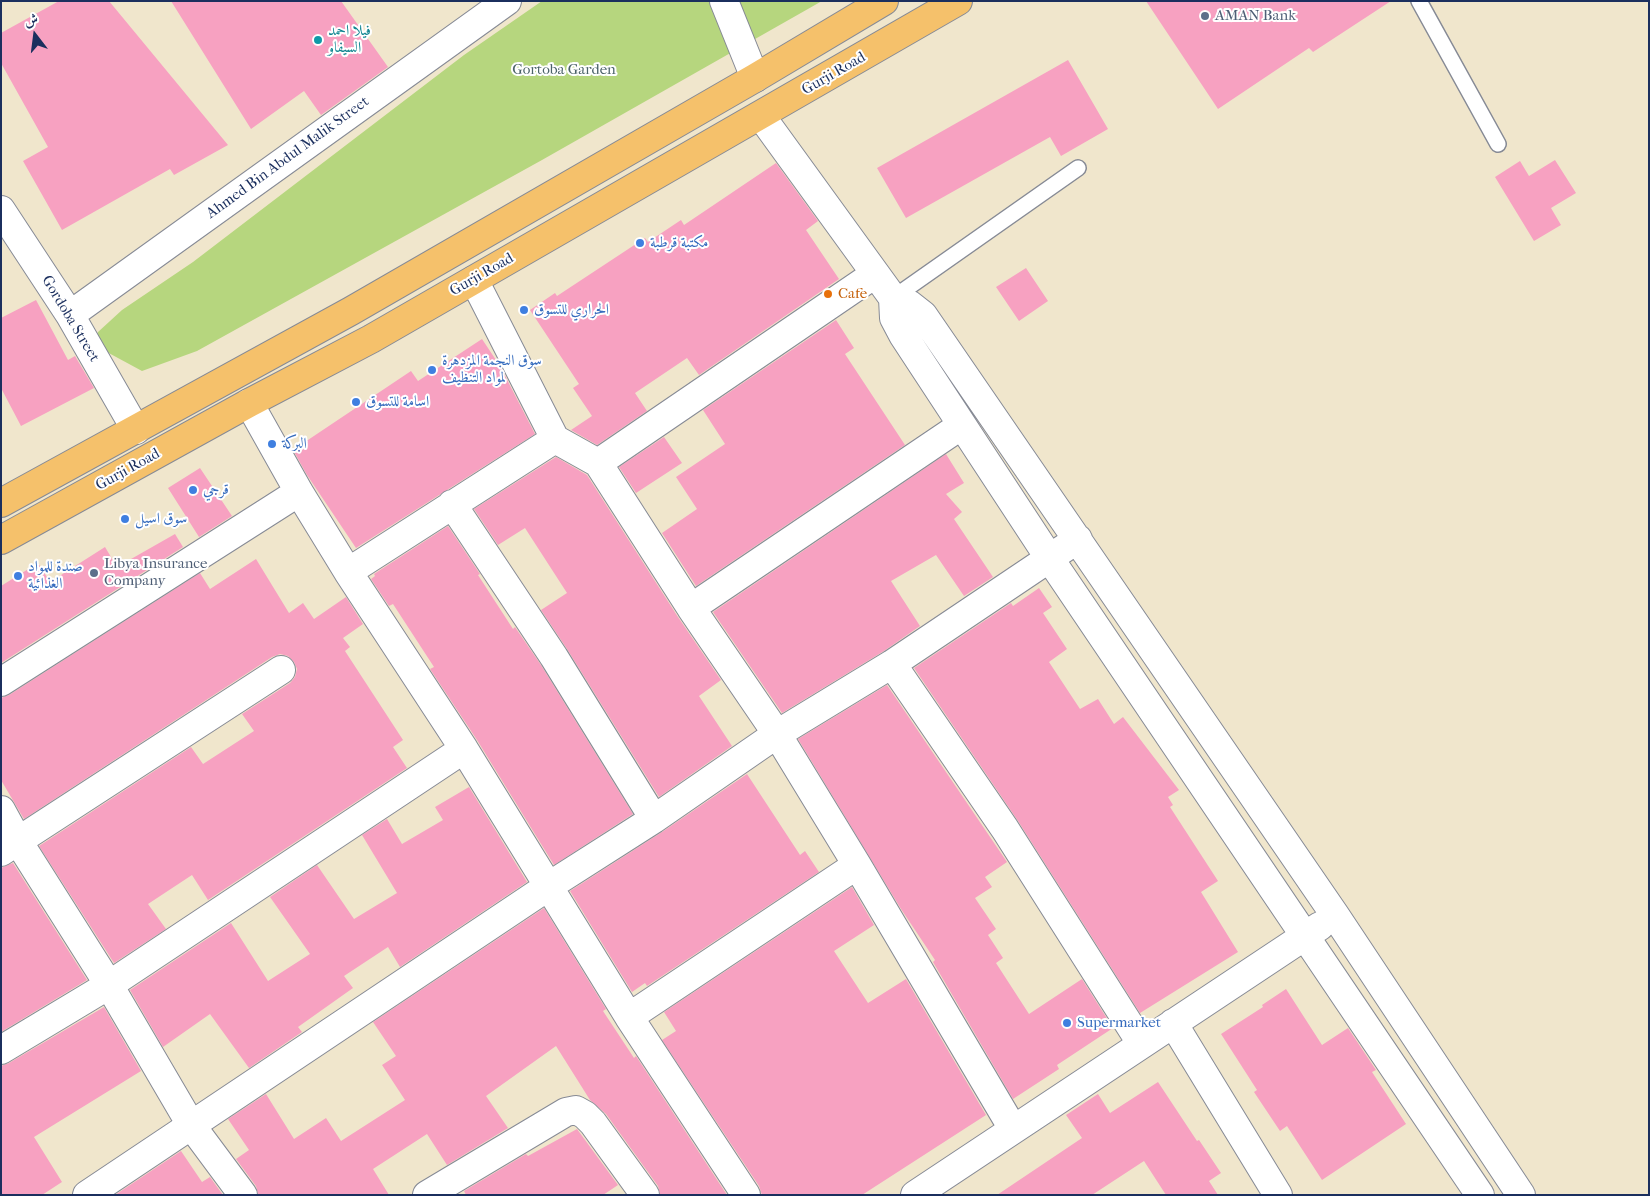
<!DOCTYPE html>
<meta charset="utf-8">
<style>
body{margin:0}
#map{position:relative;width:1650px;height:1196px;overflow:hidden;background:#f0e6cc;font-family:"IM FELL French Canon",Amiri,serif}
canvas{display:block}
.frame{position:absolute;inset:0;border:2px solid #1b2f5e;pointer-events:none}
.north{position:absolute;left:10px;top:10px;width:50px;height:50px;-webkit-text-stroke:4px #fff;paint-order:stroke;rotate:345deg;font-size:14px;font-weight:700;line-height:20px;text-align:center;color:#1b2f5e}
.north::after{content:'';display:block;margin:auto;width:18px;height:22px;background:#1b2f5e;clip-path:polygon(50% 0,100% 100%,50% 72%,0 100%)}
</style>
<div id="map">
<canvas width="1650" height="1196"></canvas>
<div class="frame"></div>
<div class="north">ش</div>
</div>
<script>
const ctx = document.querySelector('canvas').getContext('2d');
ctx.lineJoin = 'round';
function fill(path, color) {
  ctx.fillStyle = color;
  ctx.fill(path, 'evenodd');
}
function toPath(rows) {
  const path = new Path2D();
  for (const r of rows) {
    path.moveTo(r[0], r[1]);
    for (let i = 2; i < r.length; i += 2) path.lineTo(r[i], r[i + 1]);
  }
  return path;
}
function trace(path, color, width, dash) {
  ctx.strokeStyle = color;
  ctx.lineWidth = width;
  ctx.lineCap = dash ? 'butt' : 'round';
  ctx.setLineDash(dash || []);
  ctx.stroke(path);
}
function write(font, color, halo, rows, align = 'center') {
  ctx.font = font + ' "IM FELL French Canon",Amiri,serif';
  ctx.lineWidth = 4;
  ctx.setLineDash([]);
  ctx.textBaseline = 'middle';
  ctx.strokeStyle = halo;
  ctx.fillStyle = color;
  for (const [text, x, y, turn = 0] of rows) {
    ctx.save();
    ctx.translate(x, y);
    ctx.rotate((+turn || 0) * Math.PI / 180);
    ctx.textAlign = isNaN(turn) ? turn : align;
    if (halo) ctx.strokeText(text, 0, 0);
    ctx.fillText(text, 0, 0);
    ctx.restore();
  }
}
fill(toPath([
 [542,1,822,1,542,160,197,351,142,371,105,351,95,341,98,332,122,310,193,262,464,55]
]), '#b6d67e');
fill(toPath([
 [59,1,109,1,228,145,174,175,170,169,62,230,23,161,48,147,1,63,1,33],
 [171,1,341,1,388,67,321,115,304,91,251,129],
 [1146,1,1391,1,1313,52,1309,48,1218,109],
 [1068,60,1108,129,1061,156,1050,137,906,218,877,168],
 [1555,160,1576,193,1551,208,1561,225,1534,241,1495,177,1520,161,1529,176],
 [776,163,818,221,806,230,839,279,699,375,687,358,635,393,647,411,597,445,571,430,592,416,573,388,579,384,530,310,555,293,557,296,645,238,648,242,681,220,684,225],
 [1026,268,1048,301,1019,321,996,287],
 [36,300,68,360,75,356,94,388,21,426,1,388,1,318],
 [836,320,854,348,845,354,905,445,696,586,662,533,697,509,676,477,725,444,703,410],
 [482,339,500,366,535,434,356,548,307,475,293,450,411,371,418,381],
 [664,437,682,463,636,493,619,467],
 [946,454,964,483,946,494,962,512,954,519,993,577,964,596,936,555,891,581,920,626,884,651,782,713,713,612],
 [556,457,587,475,678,617,721,680,699,696,732,746,659,797,567,649,541,610,567,593,525,528,498,545,474,509],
 [200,468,232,516,199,537,168,488],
 [448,526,480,574,478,575,513,629,515,627,541,665,633,814,554,865,477,740,430,669,434,667,393,604,389,606,371,579,375,576,374,574],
 [175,534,183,547,1,663,1,586,38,563,50,582,105,547,117,567],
 [256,559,289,613,303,603,314,619,346,597,363,624,343,638,350,647,345,651,403,740,393,747,407,768,208,900,192,875,148,904,166,929,114,963,39,846,191,747,203,764,254,731,242,714,290,683,295,677,297,669,294,662,288,656,280,654,272,657,24,819,1,780,1,698,9,695,200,573,210,589],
 [1039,588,1052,607,1043,613,1067,649,1049,662,1080,709,1098,699,1114,724,1123,717,1179,790,1168,797,1173,805,1170,807,1218,881,1201,892,1238,952,1140,1013,1018,821,914,668,1011,603,1013,606],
 [887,685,1007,862,985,877,992,887,975,898,996,929,988,935,1003,958,996,963,1029,1014,1082,979,1113,1028,1057,1065,1059,1069,1013,1099,933,962,935,960,901,909,798,739],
 [747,774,800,855,805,851,819,872,647,986,645,983,632,992,570,891,662,832],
 [469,787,527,882,400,967,388,947,344,976,353,988,298,1027,302,1032,249,1068,210,1014,163,1047,130,990,231,923,268,981,310,954,270,897,317,865,354,919,397,893,362,835,387,819,402,844,443,820,435,807],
 [13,863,87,980,1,1032,1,868],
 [852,887,874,925,834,951,868,1003,906,979,986,1115,862,1195,762,1195,759,1186,662,1040,676,1031,664,1012],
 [544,908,606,1009,603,1011,634,1058,636,1056,727,1195,660,1195,658,1186,606,1114,590,1100,556,1046,486,1096,508,1128,447,1165,427,1134,373,1169,389,1195,258,1195,256,1186,236,1159,249,1150,228,1119,266,1094,294,1139,326,1118,341,1141,405,1100,382,1065,396,1056,373,1022],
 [1286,989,1322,1045,1348,1028,1376,1070,1372,1072,1406,1124,1322,1180,1287,1126,1280,1131,1254,1092,1257,1090,1221,1034,1263,1007,1262,1005],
 [104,1007,141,1071,34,1137,62,1182,42,1195,1,1195,1,1066,9,1063],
 [1158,1082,1197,1141,1199,1140,1221,1173,1209,1181,1218,1195,1166,1195,1144,1161,1092,1195,997,1195,1082,1138,1066,1115,1098,1094,1110,1113],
 [577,1129,618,1185,603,1195,466,1195,464,1191,526,1154,528,1156],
 [181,1151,202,1182,210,1177,223,1195,115,1195]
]), '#f7a1c1');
const service = toPath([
 [1419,1,1498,144],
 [893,298,1078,168]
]);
const minor = toPath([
 [724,1,755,78],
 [761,116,893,298,909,304,923,315,1335,915,1521,1195],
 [1,210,70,315,136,430],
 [474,280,555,439,598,463,691,608,777,734,857,865,1013,1129],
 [893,298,894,318,903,335,1050,559,1480,1195],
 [70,315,507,1],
 [249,403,299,492,348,572,464,749,629,1017,746,1195],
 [598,463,875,274],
 [452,504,554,657,654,819],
 [348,572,555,439],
 [691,608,962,425],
 [892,664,1005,829,1141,1043],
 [1,682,299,492],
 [1,810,18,841,109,985,191,1125,243,1195],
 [1,852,281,670],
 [629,1017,857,865],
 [1173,1023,1278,1195],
 [1,1050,109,985,464,749],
 [87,1195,549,886,654,819,777,734,892,664,1078,539],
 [427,1195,566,1112,576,1110,585,1115,593,1123,645,1195],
 [915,1195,1320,926]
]);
const trunk = toPath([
 [1,503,351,311,755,78,884,1],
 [1,540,249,403,371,339,958,1]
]);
trace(service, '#868a95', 18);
trace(minor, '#868a95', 30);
trace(trunk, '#868a95', 30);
trace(service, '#fff', 15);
trace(minor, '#fff', 28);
trace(trunk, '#f5c16b', 28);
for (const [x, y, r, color] of [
 [1205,16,5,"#5c6f8a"],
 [318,40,5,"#0f9aa8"],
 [640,243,5,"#3f7fe0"],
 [828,294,5,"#e8710a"],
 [524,310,5,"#3f7fe0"],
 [432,370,5,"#3f7fe0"],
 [356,402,5,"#3f7fe0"],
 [272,444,5,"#3f7fe0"],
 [193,490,5,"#3f7fe0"],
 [125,519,5,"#3f7fe0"],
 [94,573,5,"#5c6f8a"],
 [18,576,5,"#3f7fe0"],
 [1067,1023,5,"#3f7fe0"]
]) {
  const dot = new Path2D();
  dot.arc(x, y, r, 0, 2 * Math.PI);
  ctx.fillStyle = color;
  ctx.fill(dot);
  trace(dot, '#fff', 2);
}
write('15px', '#4e5e75', '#fff', [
 ["AMAN Bank",1215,16],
 ["Libya Insurance",104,564],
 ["Company",104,581]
], 'left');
write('15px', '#0d838f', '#fff', [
 ["فيلا احمد",328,31],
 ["السيفاو",328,48]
], 'left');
write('15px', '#4a6168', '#fff', [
 ["Gortoba Garden",564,70]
]);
write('15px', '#1b2f5e', '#fff', [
 ["Gurji Road",834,74,-30],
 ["Ahmed Bin Abdul Malik Street",288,158,-36],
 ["Gurji Road",482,275,-30],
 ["Gordoba Street",70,319,59],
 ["Gurji Road",128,470,-29]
]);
write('15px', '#366cbe', '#fff', [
 ["مكتبة قرطبة",650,243],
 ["الحراري للتسوق",534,310],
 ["سوق النجمة المزدهرة",442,361],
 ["لمواد التنظيف",442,378],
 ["اسامة للتسوق",366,402],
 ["البركة",282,444],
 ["قرجي",203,490],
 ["سوق اسيل",135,519],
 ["صندة للمواد",28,567],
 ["الغذائية",28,584],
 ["Supermarket",1077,1023]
], 'left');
write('15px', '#c56008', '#fff', [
 ["Cafe",838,294]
], 'left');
</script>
